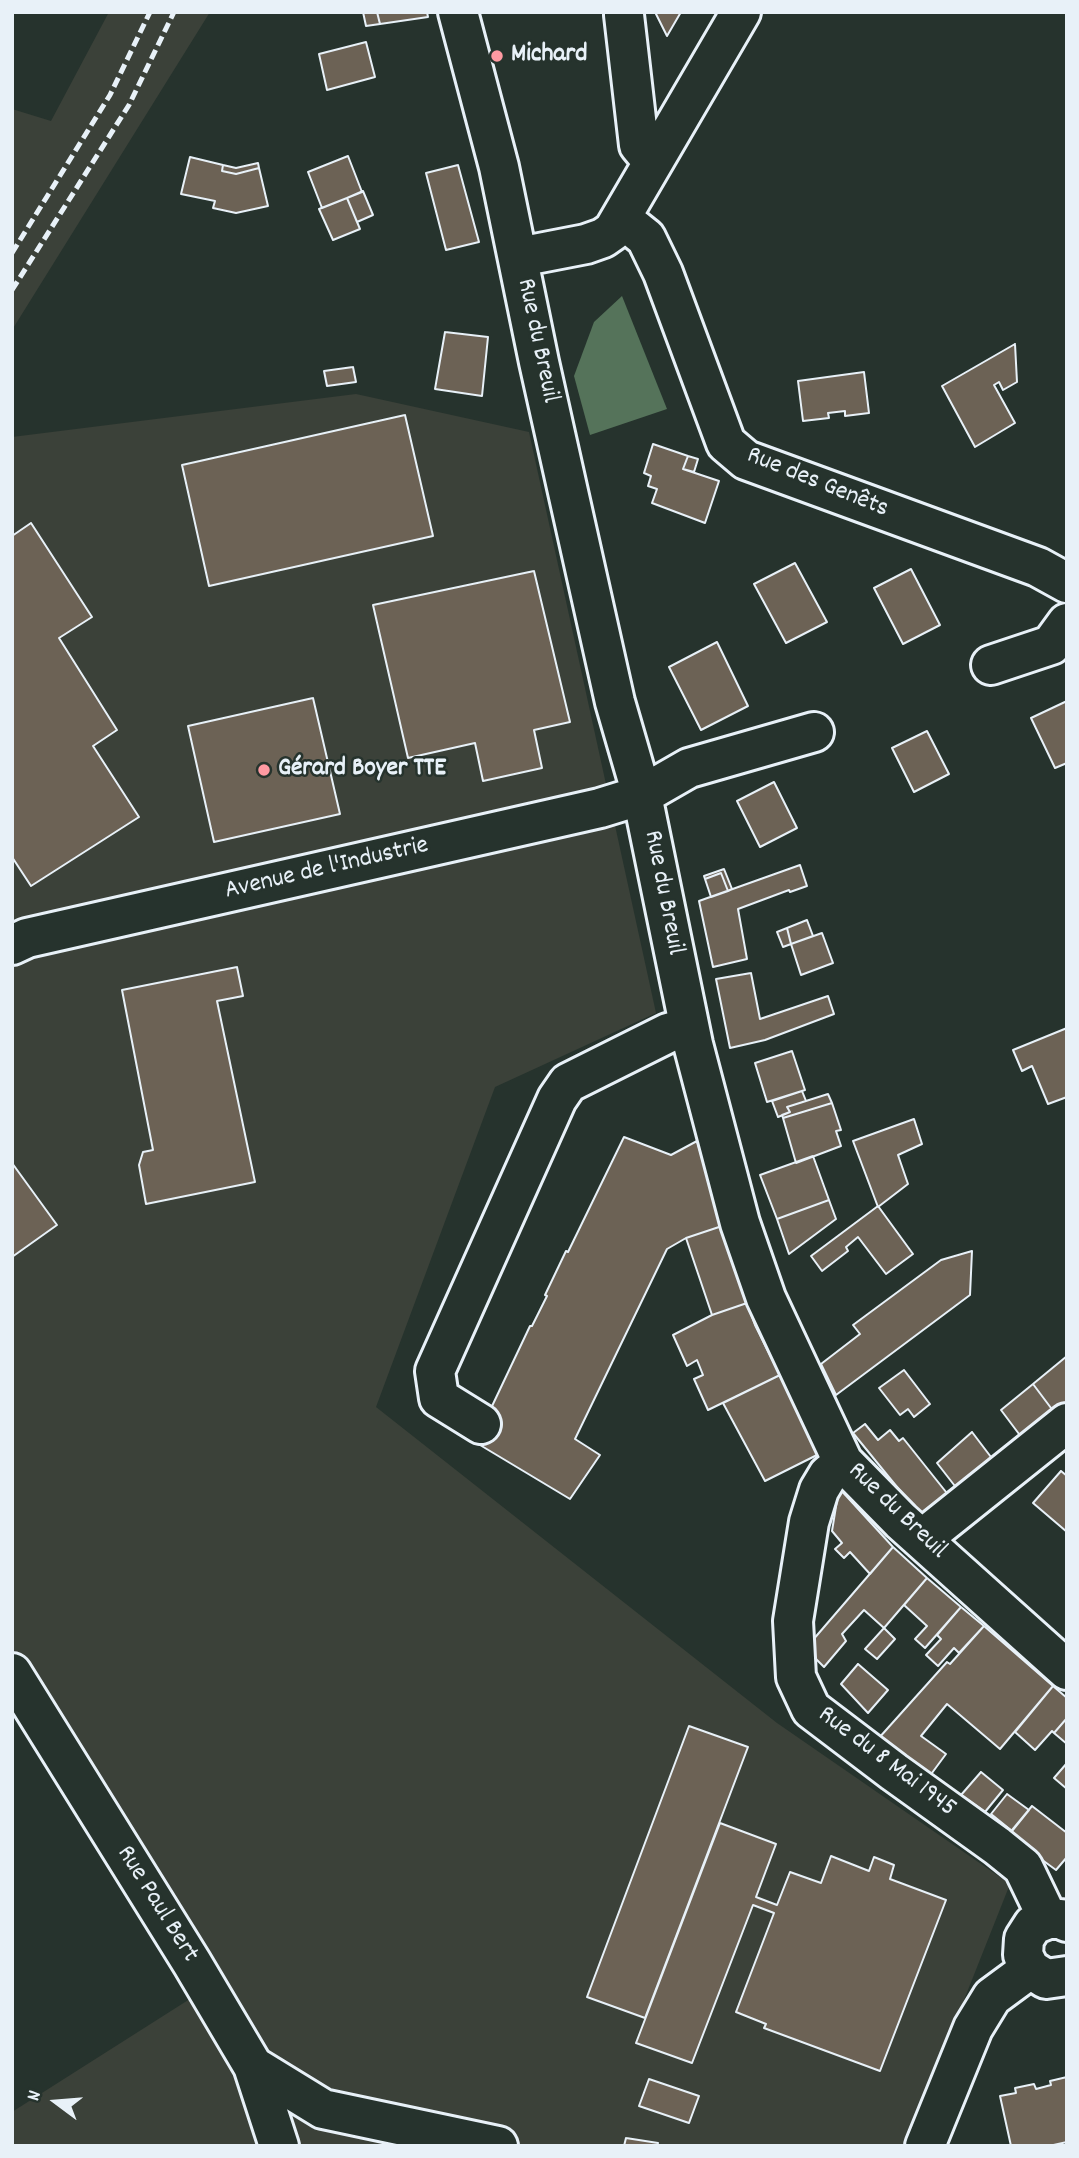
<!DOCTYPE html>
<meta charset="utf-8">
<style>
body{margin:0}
#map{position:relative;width:1079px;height:2158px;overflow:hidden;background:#26332d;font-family:Dekko,sans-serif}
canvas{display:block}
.frame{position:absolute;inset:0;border:14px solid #e8f1f8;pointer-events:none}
.north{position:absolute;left:21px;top:2067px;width:70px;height:70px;-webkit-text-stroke:5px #26332d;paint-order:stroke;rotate:286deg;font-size:19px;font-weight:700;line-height:28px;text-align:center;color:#e8f1f8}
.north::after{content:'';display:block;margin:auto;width:24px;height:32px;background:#e8f1f8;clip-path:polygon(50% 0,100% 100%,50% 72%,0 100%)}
</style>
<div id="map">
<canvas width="1079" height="2158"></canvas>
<div class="frame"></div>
<div class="north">N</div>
</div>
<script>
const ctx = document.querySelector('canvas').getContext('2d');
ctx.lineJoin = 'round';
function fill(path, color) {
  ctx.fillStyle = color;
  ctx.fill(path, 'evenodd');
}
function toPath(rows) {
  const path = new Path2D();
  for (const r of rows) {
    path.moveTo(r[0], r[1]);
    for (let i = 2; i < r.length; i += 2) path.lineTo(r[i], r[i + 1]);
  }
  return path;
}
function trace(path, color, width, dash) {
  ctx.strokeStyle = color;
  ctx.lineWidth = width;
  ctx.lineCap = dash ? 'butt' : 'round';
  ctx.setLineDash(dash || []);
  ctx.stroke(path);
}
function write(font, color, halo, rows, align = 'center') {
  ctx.font = font + ' Dekko,sans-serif';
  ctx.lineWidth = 5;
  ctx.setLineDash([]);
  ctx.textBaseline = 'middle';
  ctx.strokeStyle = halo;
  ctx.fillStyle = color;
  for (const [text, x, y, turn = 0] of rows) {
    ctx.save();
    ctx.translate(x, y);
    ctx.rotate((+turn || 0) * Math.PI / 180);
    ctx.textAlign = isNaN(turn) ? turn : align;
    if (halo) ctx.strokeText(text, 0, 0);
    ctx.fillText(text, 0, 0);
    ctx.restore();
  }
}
fill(toPath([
 [109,12,210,12,12,330,12,109,51,121],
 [356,394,529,432,656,1013,495,1087,376,1407,777,1723,1010,1884,906,2146,12,2146,12,2112,193,1997,12,1702,12,437]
]), '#3b4139');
fill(toPath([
 [622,296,667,409,590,435,574,376,594,322]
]), '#55735a');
const building = toPath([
 [363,12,377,12,380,24,366,26,363,12],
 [377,12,427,12,428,17,380,24,377,12],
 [655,12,681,12,667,36,655,12],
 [366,42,375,77,327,90,319,54,366,42],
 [348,156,362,192,322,208,308,172,348,156],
 [190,157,223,165,222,171,236,174,259,168,268,206,236,213,213,208,215,201,181,194,190,157],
 [258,163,259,168,236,174,222,171,223,165,236,168,258,163],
 [458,165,479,242,446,250,426,173,458,165],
 [363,191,373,215,357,222,347,198,363,191],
 [347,198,360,229,333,240,319,209,347,198],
 [445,332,488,337,482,396,435,389,445,332],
 [1015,344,1017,382,1003,390,999,382,994,385,1015,423,975,447,942,386,1015,344],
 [353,367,356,382,327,386,324,371,353,367],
 [864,372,869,413,845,416,845,411,828,413,829,418,803,421,798,381,864,372],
 [405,415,433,536,209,586,182,465,405,415],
 [653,444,688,456,683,469,719,481,705,523,652,503,657,489,648,486,651,476,644,473,653,444],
 [688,456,698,459,694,472,683,469,688,456],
 [31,523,92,617,59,638,117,730,93,746,139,817,31,886,12,857,12,536,31,523],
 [795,563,827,622,786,643,754,584,795,563],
 [911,569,940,625,903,644,874,588,911,569],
 [534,571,570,722,534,730,542,768,483,781,475,743,408,758,373,605,534,571],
 [717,642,748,706,701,730,669,667,717,642],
 [313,698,340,814,214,842,188,726,313,698],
 [1067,701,1067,763,1055,768,1031,718,1067,701],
 [927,731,949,774,914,792,892,748,927,731],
 [774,782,797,828,760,847,737,801,774,782],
 [800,865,807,886,790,892,789,890,738,909,747,959,713,967,699,901,800,865],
 [724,869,732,889,728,891,721,873,705,879,704,876,724,869],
 [721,873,728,891,711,897,705,879,721,873],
 [807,920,813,936,791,944,787,928,807,920],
 [787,928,791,944,783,947,777,932,787,928],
 [822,933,833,963,801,975,791,944,822,933],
 [237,967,243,996,217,1001,255,1182,146,1204,139,1165,143,1152,153,1150,122,990,237,967],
 [751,973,760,1019,828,996,834,1014,765,1040,730,1048,716,979,751,973],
 [1067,1028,1067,1097,1048,1104,1032,1066,1022,1071,1013,1050,1067,1028],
 [792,1051,805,1090,767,1102,755,1063,792,1051],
 [802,1091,806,1101,787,1107,790,1112,778,1117,772,1101,802,1091],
 [828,1094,832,1103,783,1118,782,1115,790,1112,787,1107,828,1094],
 [832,1103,841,1130,836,1131,841,1146,796,1163,783,1118,832,1103],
 [914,1119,922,1144,898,1155,908,1184,878,1207,853,1141,914,1119],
 [624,1137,671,1155,697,1141,722,1226,686,1238,667,1249,575,1439,600,1455,570,1499,475,1442,530,1326,532,1326,547,1296,545,1295,566,1251,568,1252,624,1137],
 [813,1156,829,1200,777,1219,760,1175,813,1156],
 [12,1163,57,1225,12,1257,12,1163],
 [829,1200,836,1219,789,1254,777,1219,829,1200],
 [878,1206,913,1254,886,1274,858,1237,846,1247,848,1251,822,1271,811,1256,878,1206],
 [722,1226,747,1303,712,1315,686,1238,722,1226],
 [972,1251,970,1295,836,1395,821,1364,860,1334,853,1325,941,1260,972,1251],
 [747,1303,755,1325,780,1375,708,1410,694,1379,703,1375,697,1360,687,1366,673,1335,712,1315,747,1303],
 [1067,1356,1067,1402,1054,1412,1033,1384,1067,1356],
 [904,1370,930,1404,914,1417,908,1409,900,1415,879,1388,904,1370],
 [780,1375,821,1453,765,1481,723,1403,780,1375],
 [1033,1384,1054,1412,1022,1438,1001,1410,1033,1384],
 [865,1424,878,1440,890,1430,899,1441,903,1438,950,1497,923,1519,853,1433,865,1424],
 [972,1432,994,1461,958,1490,937,1463,972,1432],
 [1061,1471,1067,1476,1067,1532,1033,1503,1061,1471],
 [839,1488,893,1547,870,1574,850,1552,844,1558,835,1549,842,1543,832,1531,839,1488],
 [893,1547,927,1578,884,1628,864,1610,842,1634,846,1641,824,1667,810,1653,812,1641,893,1547],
 [927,1578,961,1607,925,1648,915,1639,927,1626,904,1605,927,1578],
 [961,1607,984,1626,959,1653,954,1648,938,1666,926,1655,941,1639,937,1635,961,1607],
 [984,1626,1053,1686,1000,1749,947,1704,921,1736,946,1754,929,1777,878,1739,947,1662,950,1664,984,1626],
 [884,1628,895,1639,877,1659,865,1649,884,1628],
 [858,1664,888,1690,868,1713,841,1684,858,1664],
 [1053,1686,1067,1698,1067,1718,1054,1733,1052,1731,1035,1750,1015,1732,1053,1686],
 [1067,1718,1067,1744,1054,1733,1067,1718],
 [689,1726,748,1747,645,2018,587,1997,689,1726],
 [1067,1763,1067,1789,1054,1778,1067,1763],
 [981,1772,1003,1790,985,1812,961,1795,981,1772],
 [1007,1794,1029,1810,1012,1831,991,1814,1007,1794],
 [1032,1806,1067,1833,1067,1857,1056,1870,1008,1835,1032,1806],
 [720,1823,776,1844,756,1897,777,1905,790,1872,821,1883,831,1856,869,1871,874,1857,894,1865,890,1879,946,1900,880,2071,764,2028,766,2024,736,2012,774,1913,753,1905,692,2063,636,2043,720,1823],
 [1067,2077,1067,2142,1049,2146,1011,2146,1000,2096,1016,2093,1015,2088,1034,2084,1036,2089,1051,2085,1050,2081,1067,2077],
 [649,2079,699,2096,689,2123,639,2106,649,2079],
 [626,2138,658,2143,657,2146,624,2146,626,2138]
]);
fill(building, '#6c6255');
trace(building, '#e8f1f8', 2);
const minor = toPath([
 [458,12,499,167,539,362,615,702,642,795,693,1044,740,1223,766,1298,843,1462,901,1521,1067,1670],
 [624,15,639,145,653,162],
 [621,218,646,238,663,273,726,443,746,460,1038,567,1067,583],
 [519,257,586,244,603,238,613,231,741,12],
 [991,665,1051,645,1067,623],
 [12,945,27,938,600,808,642,795,689,768,814,732],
 [481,1424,439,1398,435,1371,557,1099,568,1083,668,1033,689,1027],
 [843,1462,828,1475,819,1490,809,1522,793,1621,796,1677,811,1709,894,1772,997,1846,1023,1867,1048,1919],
 [922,1539,1067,1423],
 [12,1673,192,1963,253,2066,279,2146],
 [1067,1922,1061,1919,1048,1919,1033,1925,1024,1939,1023,1955,1030,1969,1046,1979,1067,1976],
 [253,2066,323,2109,498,2146],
 [925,2146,973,2028,992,1997,1030,1969]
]);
trace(minor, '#e8f1f8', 44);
trace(minor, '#26332d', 38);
trace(toPath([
 [12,253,110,95,150,12],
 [12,290,129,105,174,12]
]), '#e8f1f8', 5, [10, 5]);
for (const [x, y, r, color] of [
 [497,56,7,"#ff9aa2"],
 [264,770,7,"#ff9aa2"]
]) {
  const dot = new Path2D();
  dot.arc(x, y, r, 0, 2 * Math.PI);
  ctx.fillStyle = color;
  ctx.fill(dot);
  trace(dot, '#26332d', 2.5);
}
write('bold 26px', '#e8f1f8', '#26332d', [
 ["Michard",511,56],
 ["Gérard Boyer TTE",278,770]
], 'left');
write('26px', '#e8f1f8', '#26332d', [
 ["Rue du Breuil",536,341,78],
 ["Rue des Genêts",817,484,22],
 ["Avenue de l'Industrie",327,870,-13],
 ["Rue du Breuil",662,893,79],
 ["Rue du Breuil",896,1512,44],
 ["Rue du 8 Mai 1945",886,1763,37],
 ["Rue Paul Bert",156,1905,58]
]);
</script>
